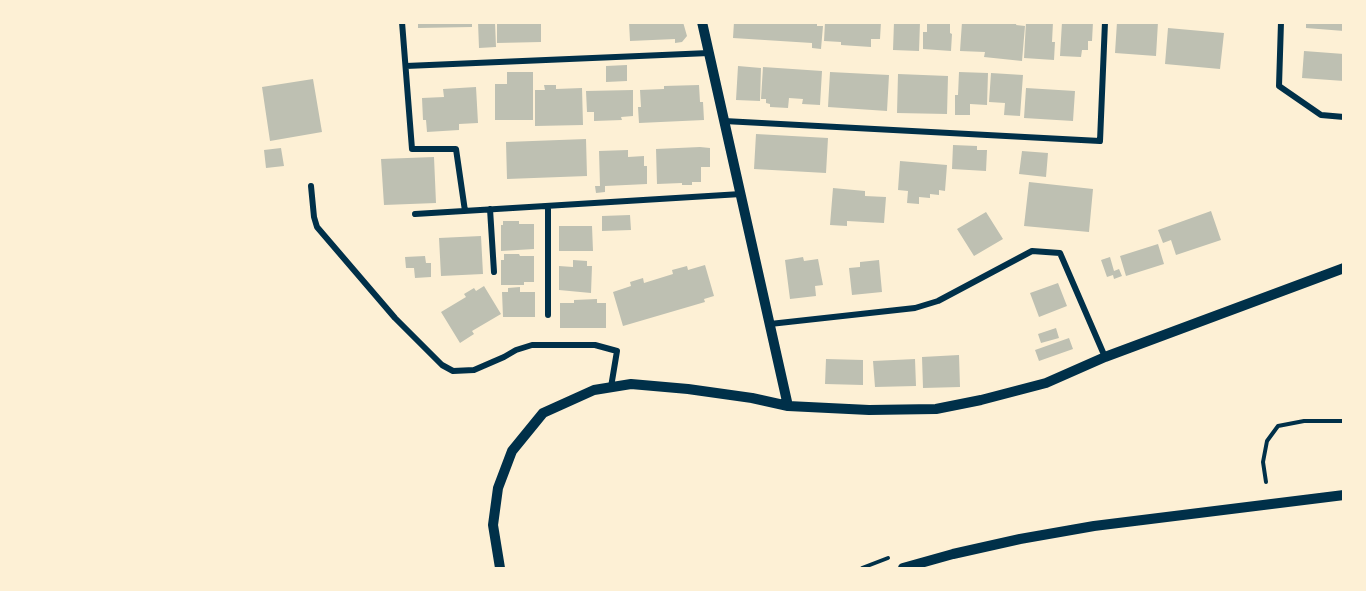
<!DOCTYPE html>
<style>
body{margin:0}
#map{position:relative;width:1366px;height:591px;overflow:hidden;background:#fdf0d5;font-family:Manrope,sans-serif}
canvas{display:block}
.frame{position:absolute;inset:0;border:24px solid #fdf0d5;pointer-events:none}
</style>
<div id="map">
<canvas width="1366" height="591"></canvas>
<div class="frame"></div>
</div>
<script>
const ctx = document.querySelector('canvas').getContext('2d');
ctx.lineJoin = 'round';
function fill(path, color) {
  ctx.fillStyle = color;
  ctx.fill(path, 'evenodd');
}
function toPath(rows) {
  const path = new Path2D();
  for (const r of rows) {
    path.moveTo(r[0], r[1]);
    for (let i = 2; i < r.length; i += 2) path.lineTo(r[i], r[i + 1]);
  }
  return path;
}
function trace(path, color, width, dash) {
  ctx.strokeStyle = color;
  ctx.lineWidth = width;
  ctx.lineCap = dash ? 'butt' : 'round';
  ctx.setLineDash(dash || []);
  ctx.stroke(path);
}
fill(toPath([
 [418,22,472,22,472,27,418,28],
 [478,22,495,22,496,47,479,48],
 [497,22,541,22,541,42,497,43],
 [629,22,683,22,687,36,682,42,675,43,675,39,630,41],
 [734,22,817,22,817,26,823,26,821,49,812,48,812,43,733,38],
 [825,22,881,22,880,39,871,39,871,47,841,45,841,42,824,41],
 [894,22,920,22,919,51,893,50],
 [927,22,950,22,950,33,952,34,951,51,923,49,923,32,927,32],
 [962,22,1017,22,1016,25,1025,26,1022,61,984,57,985,52,960,51],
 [1026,22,1053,22,1052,42,1055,42,1054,60,1024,58],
 [1062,22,1093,22,1092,41,1088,41,1088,50,1082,50,1081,57,1060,56],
 [1117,22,1158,22,1156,56,1115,53],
 [1306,22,1344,22,1344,31,1306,28],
 [1168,28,1224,33,1220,69,1165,64],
 [1304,51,1344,54,1344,81,1302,78],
 [627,65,627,81,606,82,606,66],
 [738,66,761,68,760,101,736,100],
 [763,67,822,71,820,105,802,104,803,99,789,98,788,108,770,107,770,104,766,103,766,99,761,99],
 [507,72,533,72,533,120,495,120,495,84,507,84],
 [830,72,889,75,887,111,828,107],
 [959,72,988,73,987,105,970,104,970,115,955,115,955,95,958,95],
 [991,73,1023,75,1020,116,1004,115,1005,103,989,102],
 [898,74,948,76,947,114,897,113],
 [313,79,322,132,270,141,262,87],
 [544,85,556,85,556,89,582,88,583,125,535,126,535,90,545,90],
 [699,85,700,102,703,102,704,120,639,123,638,107,641,107,640,90,664,89,664,86],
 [476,87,478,123,459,124,459,130,427,132,426,120,423,120,422,98,444,97,443,89],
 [1026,88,1075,91,1073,121,1024,118],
 [633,90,633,116,621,117,622,120,594,121,594,112,587,112,586,91],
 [756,134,828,138,826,173,754,169],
 [586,139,587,176,507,179,506,142],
 [953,145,977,146,977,150,987,150,986,171,952,169],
 [700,147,710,148,710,167,701,167,701,182,692,182,692,185,682,185,682,183,657,184,656,149],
 [281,148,284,166,266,168,264,150],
 [628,150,628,157,644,156,644,166,647,166,647,184,605,186,605,192,596,193,595,186,600,186,599,151],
 [1022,151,1048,153,1046,177,1019,174],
 [434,157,436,203,384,205,381,159],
 [900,161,947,165,945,191,939,190,939,195,930,194,930,198,919,197,919,204,907,203,908,191,898,190],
 [1029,182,1093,189,1089,232,1024,226],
 [833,188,865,191,865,196,886,197,884,223,847,221,847,226,830,225],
 [1211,211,1221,240,1176,255,1171,240,1163,243,1158,230],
 [986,212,1003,239,974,256,957,229],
 [630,215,631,230,602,231,602,216],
 [503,221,519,221,519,224,534,224,534,249,501,251,501,225,503,225],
 [559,226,592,226,593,251,559,251],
 [481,236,483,274,441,276,439,238],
 [1158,244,1164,264,1126,276,1120,256],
 [504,254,519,254,520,256,534,256,534,282,524,282,524,285,501,285,501,260,504,260],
 [425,256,426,263,431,263,431,277,415,278,414,268,406,268,405,257],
 [803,257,804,261,818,259,823,285,815,286,816,296,790,299,785,260],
 [1110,257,1114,271,1119,269,1122,276,1114,279,1113,275,1107,277,1101,260],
 [573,260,587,261,587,266,592,266,591,293,559,290,559,266,573,267],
 [879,260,882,292,852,295,849,268,860,267,860,262],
 [705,265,714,296,704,299,705,302,623,326,613,292,631,286,630,282,643,278,644,283,673,274,672,270,687,266,688,270],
 [1058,283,1067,306,1039,317,1030,293],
 [484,286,501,314,472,331,474,334,460,343,441,312,466,297,464,294,474,288,476,291],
 [520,287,520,292,535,292,535,317,503,317,502,292,508,292,508,288],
 [597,299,597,303,606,303,606,328,560,328,560,303,574,303,574,300],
 [1056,328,1059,338,1041,343,1038,334],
 [1069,338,1073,349,1039,361,1035,350],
 [959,355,960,387,923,388,922,357],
 [826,359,863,360,863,385,825,384],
 [915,359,916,386,875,387,873,361]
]), '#bec0b2');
trace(toPath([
 [1266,482,1263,462,1267,441,1278,426,1304,421,1344,421],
 [862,568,888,558]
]), '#003049', 4);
trace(toPath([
 [402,22,412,149,456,149,465,211],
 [1281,22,1279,86,1321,115,1344,117],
 [406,66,709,53],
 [724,121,1100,141,1105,22],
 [311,186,314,217,317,227,395,318,442,365,453,371,474,370,504,357,516,350,532,345,595,345,617,351,611,387],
 [548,206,548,315],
 [490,209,494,272],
 [415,214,741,194],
 [770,324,915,308,938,301,1032,251,1060,253,1105,357]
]), '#003049', 6);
trace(toPath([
 [702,22,788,406],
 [500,568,493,525,498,488,512,451,543,413,594,390,631,384,688,389,752,398,788,406,869,410,936,409,981,400,1046,383,1105,357,1344,268],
 [903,568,953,554,1020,539,1094,526,1344,495]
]), '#003049', 10);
</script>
